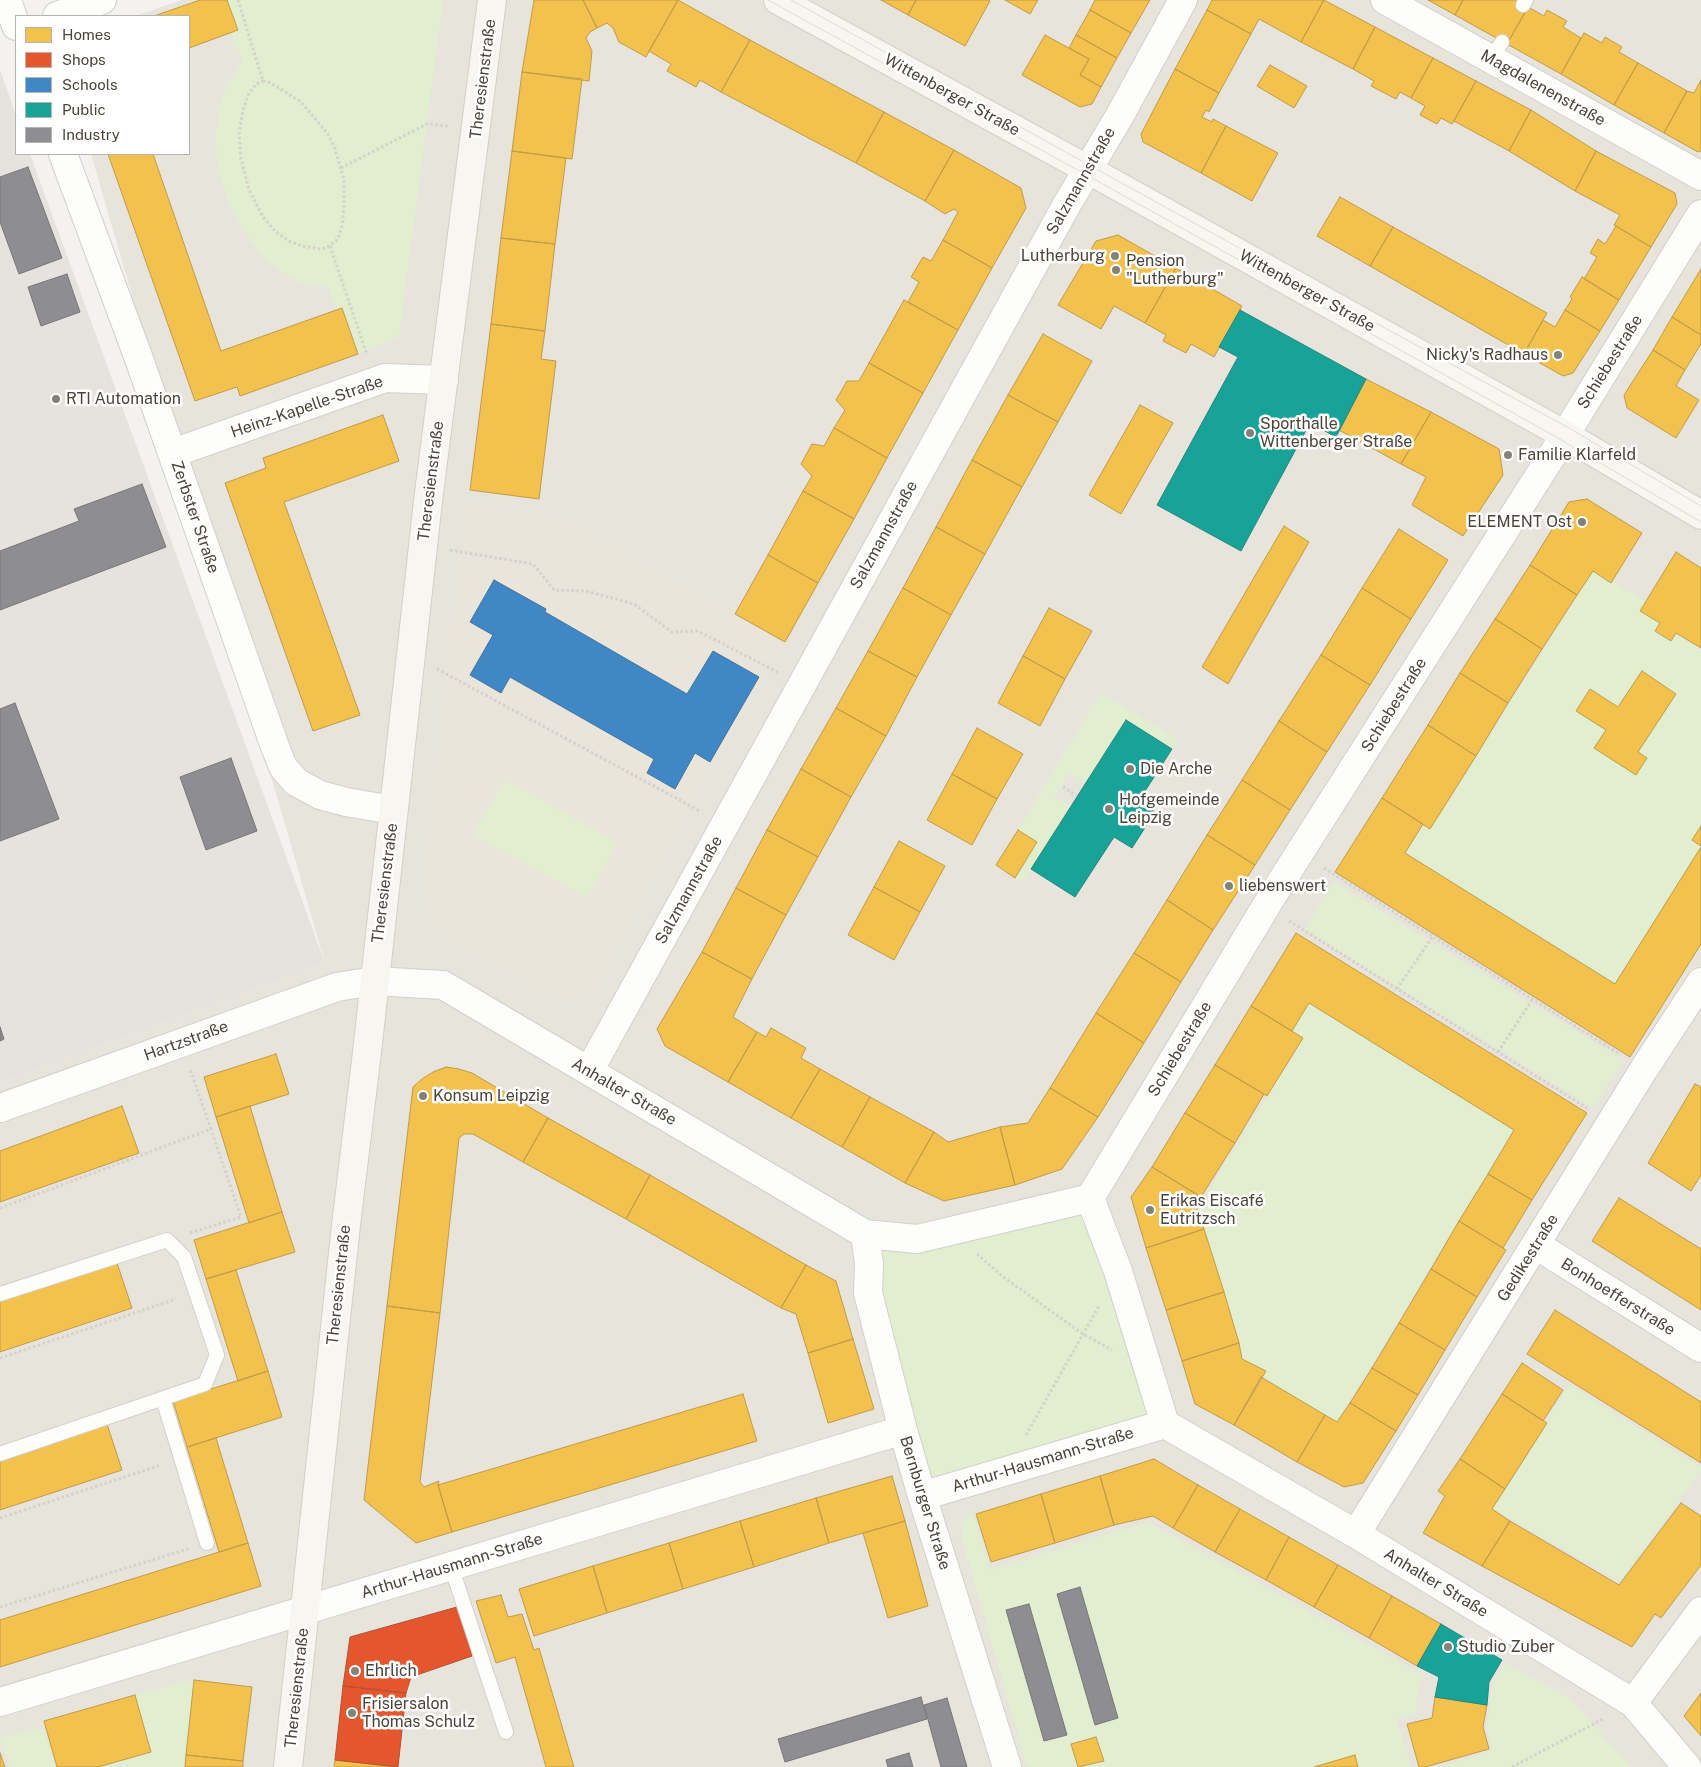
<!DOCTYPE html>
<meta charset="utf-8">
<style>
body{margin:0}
#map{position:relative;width:1701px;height:1767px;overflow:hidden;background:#f4f2ee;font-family:"Public Sans",sans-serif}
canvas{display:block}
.legend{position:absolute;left:15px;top:15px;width:175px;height:140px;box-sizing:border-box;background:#fff;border:1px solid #b7b4b0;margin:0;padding:6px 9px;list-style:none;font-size:15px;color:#4b4439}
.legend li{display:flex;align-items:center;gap:10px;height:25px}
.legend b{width:25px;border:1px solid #b7b4b0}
</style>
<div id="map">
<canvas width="1701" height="1767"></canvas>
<ul class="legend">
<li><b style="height:14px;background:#f2c14e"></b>Homes</li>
<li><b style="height:14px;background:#e4572e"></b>Shops</li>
<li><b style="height:14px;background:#3f88c5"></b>Schools</li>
<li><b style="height:14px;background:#17a398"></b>Public</li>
<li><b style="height:14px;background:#8d8d92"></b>Industry</li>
</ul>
</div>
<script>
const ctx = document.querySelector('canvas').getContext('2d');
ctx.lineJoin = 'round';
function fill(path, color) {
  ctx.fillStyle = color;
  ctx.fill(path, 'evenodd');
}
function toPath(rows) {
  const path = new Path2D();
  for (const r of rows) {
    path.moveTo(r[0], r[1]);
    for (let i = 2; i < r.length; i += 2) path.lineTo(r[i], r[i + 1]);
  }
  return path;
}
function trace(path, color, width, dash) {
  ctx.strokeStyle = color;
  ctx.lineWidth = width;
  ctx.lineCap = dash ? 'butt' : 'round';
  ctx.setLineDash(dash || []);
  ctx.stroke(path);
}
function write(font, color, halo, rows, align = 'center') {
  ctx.font = font + ' "Public Sans",sans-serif';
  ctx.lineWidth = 5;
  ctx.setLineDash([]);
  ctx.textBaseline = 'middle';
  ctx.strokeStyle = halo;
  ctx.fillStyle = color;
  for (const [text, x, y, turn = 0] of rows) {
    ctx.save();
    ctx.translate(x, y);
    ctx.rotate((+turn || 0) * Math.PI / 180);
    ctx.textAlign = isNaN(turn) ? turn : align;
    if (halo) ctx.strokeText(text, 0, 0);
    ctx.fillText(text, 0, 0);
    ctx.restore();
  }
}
fill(toPath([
 [182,0,1701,0,1701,1767,0,1767,0,1083,325,963,91,154,189,154,189,16,135,16]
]), '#e7e4dc');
fill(toPath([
 [0,70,16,115,16,154,30,154,325,963,0,1083]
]), '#e6e2de');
fill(toPath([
 [464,505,558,516,785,642,707,776,596,989,570,1000,536,989,439,933,422,893]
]), '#eae5da');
fill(toPath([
 [227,0,443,0,399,336,358,354,342,309,336,310,328,286,307,284,292,279,275,267,258,251,243,230,227,198,217,163,216,131,220,105,227,85,243,62,231,33,238,30],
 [1593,571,1646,601,1640,611,1701,648,1701,826,1692,840,1701,847,1615,984,1405,853,1423,824,1431,828],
 [1101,693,1178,739,1172,749,1126,720,1086,783,1069,773,1054,797,1070,806,1023,882,1015,878,1037,843,1018,830],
 [505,780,617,842,588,898,473,835],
 [1334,882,1623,1060,1593,1108,1305,930],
 [1309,1003,1514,1130,1337,1422,1261,1377,1266,1371,1242,1359,1197,1209,1303,1038,1292,1031],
 [1090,1198,1165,1424,922,1496,865,1234],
 [1569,1385,1701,1467,1701,1471,1620,1581,1492,1509],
 [973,1512,990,1570,1148,1522,1421,1674,1415,1713,1396,1718,1411,1767,1032,1767,1026,1763,961,1536,964,1521],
 [1505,1663,1572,1700,1631,1767,1438,1767,1492,1751,1487,1727,1492,1686],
 [194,1680,184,1767,98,1767,151,1752,135,1695],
 [43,1728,56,1767,10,1767,0,1738]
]), '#e1eecf');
fill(toPath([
 [84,351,105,412,61,427,55,410,0,429,0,381]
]), '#e6e3df');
const homes = toPath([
 [200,0,227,0,238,30,189,48,189,16,154,16,200,0],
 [534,0,583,0,597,28,590,32,586,38,592,51,589,81,522,72,534,0],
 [583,0,678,0,646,57,619,42,613,28,607,23,597,28,583,0],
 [678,0,750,40,721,92,700,80,696,87,667,71,671,64,649,51,678,0],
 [881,0,916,0,908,15,881,0],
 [916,0,989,0,990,1,965,46,908,15,916,0],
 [1005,0,1038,0,1030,14,1005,0],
 [1095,0,1150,0,1131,33,1090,10,1095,0],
 [1212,0,1324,0,1301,42,1259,19,1251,34,1207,10,1212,0],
 [1324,0,1375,27,1353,69,1301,42,1324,0],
 [1428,0,1463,0,1455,15,1428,0],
 [1463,0,1515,0,1528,7,1507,44,1455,15,1463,0],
 [1528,7,1544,16,1547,10,1567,21,1563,27,1581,38,1561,74,1507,44,1528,7],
 [1090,10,1131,33,1117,58,1076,35,1090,10],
 [1207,10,1251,34,1219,93,1175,69,1207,10],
 [1375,27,1433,58,1411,98,1400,92,1396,99,1371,86,1374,81,1353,69,1375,27],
 [1584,33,1602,43,1605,37,1622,47,1619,52,1638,63,1614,105,1561,74,1584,33],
 [1045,35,1089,59,1080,75,1101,87,1092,104,1080,107,1022,75,1045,35],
 [1076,35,1117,58,1101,87,1080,75,1089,59,1069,48,1076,35],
 [750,40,884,112,856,163,721,92,750,40],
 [1433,58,1476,81,1452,124,1441,118,1437,124,1420,115,1425,106,1411,98,1433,58],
 [1638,63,1687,91,1664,133,1614,105,1638,63],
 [1270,65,1307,86,1294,108,1257,86,1270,65],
 [1175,69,1219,93,1209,112,1206,110,1202,117,1212,122,1213,119,1226,126,1201,173,1143,142,1141,134,1175,69],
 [522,72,582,79,572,159,512,151,522,72],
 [1701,80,1701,151,1698,152,1664,133,1687,91,1694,93,1701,80],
 [1476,81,1531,110,1509,151,1454,121,1476,81],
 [1531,110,1596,151,1575,191,1509,151,1531,110],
 [884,112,954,150,925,201,856,163,884,112],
 [1226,126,1278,153,1252,201,1201,173,1226,126],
 [954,150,1021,188,1026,208,992,268,943,240,958,212,954,209,945,214,925,201,954,150],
 [512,151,566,158,555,244,501,238,512,151],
 [1596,151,1675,193,1677,204,1651,247,1614,225,1620,215,1575,191,1596,151],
 [108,154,153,154,221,351,342,308,358,354,240,396,237,387,195,401,108,154],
 [1340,197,1393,227,1370,266,1317,236,1340,197],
 [1616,226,1651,247,1619,300,1584,279,1597,257,1590,253,1598,239,1605,244,1616,226],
 [1393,227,1547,313,1524,354,1370,266,1393,227],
 [1118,235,1176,268,1145,323,1114,306,1101,329,1058,305,1096,241,1118,235],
 [501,238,555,244,545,331,491,324,501,238],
 [943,240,992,268,958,330,908,302,919,282,911,277,923,257,931,261,943,240],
 [1176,268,1242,306,1214,357,1191,344,1186,353,1163,341,1166,335,1145,323,1176,268],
 [1701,269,1701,335,1672,317,1701,269],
 [1582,277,1619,300,1600,331,1565,310,1572,299,1570,297,1582,277],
 [904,300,958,330,923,393,869,363,904,300],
 [1565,310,1600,331,1573,373,1563,376,1524,354,1543,320,1555,327,1565,310],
 [1672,317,1701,335,1701,344,1685,370,1653,350,1672,317],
 [491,324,545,331,541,359,556,361,539,499,470,490,491,324],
 [1043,334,1092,361,1058,422,1008,395,1043,334],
 [1653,350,1685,370,1676,386,1699,400,1676,438,1627,408,1624,395,1653,350],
 [869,363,923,393,887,458,834,428,845,410,836,400,847,381,859,381,869,363],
 [1366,379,1431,412,1401,464,1339,430,1366,379],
 [1008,395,1058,422,1022,487,972,460,1008,395],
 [1140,405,1173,423,1121,514,1089,495,1140,405],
 [1431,412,1499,449,1503,475,1463,536,1412,505,1426,477,1401,464,1431,412],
 [383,415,399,461,284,502,360,715,313,731,225,483,266,468,263,458,383,415],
 [834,428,887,458,854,519,803,491,812,476,801,464,812,444,824,446,834,428],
 [972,460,1022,487,985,554,936,527,972,460],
 [803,491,854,519,818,583,768,555,803,491],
 [1587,499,1642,533,1611,583,1593,571,1577,595,1530,565,1569,502,1587,499],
 [1284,526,1309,542,1228,684,1202,667,1284,526],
 [936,527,985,554,951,615,903,588,936,527],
 [1399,529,1448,560,1411,619,1362,588,1399,529],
 [1676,552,1701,568,1701,648,1676,633,1671,641,1655,631,1660,623,1640,611,1676,552],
 [768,555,818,583,785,642,735,614,768,555],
 [1530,565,1577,595,1542,649,1495,619,1530,565],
 [903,588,951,615,917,677,868,651,903,588],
 [1362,588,1411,619,1370,685,1321,655,1362,588],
 [1049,608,1092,631,1065,679,1023,656,1049,608],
 [1495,619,1542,649,1508,703,1460,673,1495,619],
 [868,651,917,677,886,736,836,708,868,651],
 [1321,655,1370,685,1327,752,1279,721,1321,655],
 [1023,656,1065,679,1040,726,998,703,1023,656],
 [1642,671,1676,694,1638,752,1647,758,1636,775,1594,748,1606,730,1576,711,1590,689,1618,707,1642,671],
 [1460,673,1508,703,1476,756,1428,725,1460,673],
 [836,708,886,736,851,797,801,769,836,708],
 [1279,721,1327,752,1290,810,1242,780,1279,721],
 [1428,725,1476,756,1430,829,1382,798,1428,725],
 [977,728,1023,754,997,799,952,774,977,728],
 [801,769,851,797,818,857,767,830,801,769],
 [952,774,997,799,972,845,927,820,952,774],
 [1242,780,1290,810,1255,865,1207,835,1242,780],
 [1382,798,1423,824,1405,853,1615,984,1701,847,1701,944,1630,1057,1335,872,1382,798],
 [1701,826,1701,846,1692,840,1701,826],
 [767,830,818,857,786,915,736,888,767,830],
 [1018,830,1037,842,1015,878,996,865,1018,830],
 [1207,835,1255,865,1213,930,1167,900,1207,835],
 [899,841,945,866,920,912,874,887,899,841],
 [874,887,920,912,894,960,848,935,874,887],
 [736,888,786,915,752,979,702,952,736,888],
 [1167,900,1213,930,1181,982,1134,953,1167,900],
 [1296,933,1587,1113,1532,1200,1488,1174,1514,1130,1309,1003,1292,1031,1251,1006,1296,933],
 [702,952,752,979,733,1017,757,1032,728,1082,665,1046,657,1029,702,952],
 [1134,953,1181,982,1144,1043,1096,1013,1134,953],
 [1251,1006,1303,1038,1267,1096,1215,1065,1251,1006],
 [1096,1013,1144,1043,1098,1117,1050,1088,1096,1013],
 [771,1028,806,1048,801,1058,820,1069,791,1118,728,1082,757,1032,766,1037,771,1028],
 [276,1054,289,1094,216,1117,204,1077,276,1054],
 [1215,1065,1264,1094,1235,1143,1185,1113,1215,1065],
 [446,1067,459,1069,472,1073,548,1118,523,1162,473,1134,464,1134,459,1138,440,1313,387,1306,413,1087,422,1079,433,1072,446,1067],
 [820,1069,870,1097,842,1147,791,1118,820,1069],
 [1695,1084,1701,1087,1701,1175,1691,1191,1648,1163,1695,1084],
 [1050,1088,1098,1117,1062,1169,1015,1185,1000,1127,1028,1123,1050,1088],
 [870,1097,934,1132,905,1183,842,1147,870,1097],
 [122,1106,139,1153,0,1202,0,1151,122,1106],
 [250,1106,282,1212,249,1223,216,1117,250,1106],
 [1185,1113,1235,1143,1201,1197,1152,1167,1185,1113],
 [548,1118,650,1175,626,1219,523,1162,548,1118],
 [1000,1127,1015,1185,944,1201,905,1183,934,1132,948,1142,1000,1127],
 [1152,1167,1201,1197,1197,1209,1204,1229,1146,1248,1131,1197,1152,1167],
 [1488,1174,1532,1200,1503,1248,1459,1221,1488,1174],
 [650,1175,806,1265,781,1308,626,1219,650,1175],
 [1619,1198,1701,1249,1701,1310,1592,1241,1619,1198],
 [282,1212,295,1252,206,1279,194,1240,282,1212],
 [1459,1221,1506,1250,1477,1297,1431,1269,1459,1221],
 [1204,1229,1224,1292,1166,1310,1146,1248,1204,1229],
 [116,1260,132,1308,0,1352,0,1298,116,1260],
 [806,1265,836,1281,853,1339,808,1353,796,1314,781,1308,806,1265],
 [1431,1269,1477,1297,1445,1350,1399,1323,1431,1269],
 [236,1270,268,1371,238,1381,206,1279,236,1270],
 [1224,1292,1239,1343,1182,1361,1166,1310,1224,1292],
 [387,1306,440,1313,420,1482,424,1487,439,1481,438,1485,452,1532,416,1543,364,1500,387,1306],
 [1555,1310,1701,1402,1701,1463,1527,1354,1555,1310],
 [1399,1323,1445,1350,1418,1395,1372,1368,1399,1323],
 [853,1339,874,1409,828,1423,808,1353,853,1339],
 [1239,1343,1242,1359,1266,1371,1234,1425,1195,1404,1182,1361,1239,1343],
 [1522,1363,1563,1390,1543,1421,1502,1394,1522,1363],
 [1372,1368,1418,1395,1396,1431,1350,1403,1372,1368],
 [268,1371,282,1417,187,1447,173,1401,268,1371],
 [1261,1377,1325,1415,1297,1462,1234,1425,1261,1377],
 [743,1394,757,1441,452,1532,438,1485,743,1394],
 [1502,1394,1547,1423,1505,1489,1460,1459,1502,1394],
 [1350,1403,1396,1431,1363,1483,1344,1487,1297,1462,1325,1415,1337,1422,1350,1403],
 [107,1424,122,1470,0,1510,0,1460,107,1424],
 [216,1438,248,1543,219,1552,187,1447,216,1438],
 [1154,1459,1198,1485,1173,1528,1153,1516,1114,1525,1100,1476,1154,1459],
 [1460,1459,1505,1489,1492,1509,1510,1521,1482,1566,1423,1533,1445,1496,1438,1491,1460,1459],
 [892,1476,905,1521,829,1543,816,1498,892,1476],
 [1100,1476,1114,1525,1055,1543,1041,1494,1100,1476],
 [1198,1485,1240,1509,1215,1552,1173,1528,1198,1485],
 [1041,1494,1055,1543,991,1562,976,1514,1041,1494],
 [816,1498,829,1543,754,1567,740,1521,816,1498],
 [1681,1503,1701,1516,1701,1565,1661,1618,1655,1614,1632,1647,1482,1566,1510,1521,1619,1585,1681,1503],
 [1240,1509,1289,1537,1266,1580,1215,1552,1240,1509],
 [740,1521,754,1567,683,1589,669,1543,740,1521],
 [905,1521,928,1606,888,1618,863,1533,905,1521],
 [1289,1537,1338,1565,1314,1607,1266,1580,1289,1537],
 [248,1543,261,1586,0,1667,0,1620,248,1543],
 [669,1543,683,1589,607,1613,593,1566,669,1543],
 [1338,1565,1392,1596,1369,1638,1314,1607,1338,1565],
 [593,1566,607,1613,534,1636,519,1589,593,1566],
 [501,1595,508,1617,522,1614,534,1650,539,1648,574,1767,546,1767,515,1657,496,1663,476,1601,501,1595],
 [1392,1596,1441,1624,1417,1666,1369,1638,1392,1596],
 [194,1680,252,1687,243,1761,186,1755,194,1680],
 [1701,1693,1701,1736,1684,1716,1701,1693],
 [135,1695,151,1752,98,1767,57,1767,44,1721,135,1695],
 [1435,1697,1487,1705,1483,1727,1489,1749,1425,1767,1419,1767,1407,1724,1432,1718,1435,1697],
 [1096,1737,1104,1761,1078,1767,1071,1744,1096,1737],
 [0,1753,5,1767,0,1767,0,1753],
 [186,1755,243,1761,243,1767,185,1767,186,1755],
 [1355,1755,1358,1767,1314,1767,1355,1755],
 [335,1760,398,1767,334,1767,335,1760]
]);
fill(homes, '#f2c14e');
trace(homes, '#c09c48', 1);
const shops = toPath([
 [457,1607,472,1656,411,1677,406,1693,343,1686,350,1637,457,1607],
 [343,1686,406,1693,398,1767,335,1760,343,1686]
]);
fill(shops, '#e4572e');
trace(shops, '#b65131', 1);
const schools = toPath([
 [494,580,546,609,545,612,687,694,713,651,759,677,710,762,695,753,675,789,647,773,654,759,510,677,501,693,470,675,493,635,470,622,494,580]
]);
fill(schools, '#3f88c5');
trace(schools, '#43749b', 1);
const public = toPath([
 [1240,310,1366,379,1336,437,1310,423,1241,551,1157,505,1238,357,1219,347,1240,310],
 [1126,720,1172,749,1138,802,1155,812,1132,848,1114,837,1075,897,1031,869,1126,720],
 [1441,1624,1502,1660,1489,1682,1487,1705,1435,1697,1439,1677,1417,1666,1441,1624]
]);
fill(public, '#17a398');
trace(public, '#27867c', 1);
const industry = toPath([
 [28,167,62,258,19,274,0,222,0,177,28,167],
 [67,274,80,312,41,326,28,287,67,274],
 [142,484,166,547,0,610,0,551,79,521,74,509,142,484],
 [15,703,59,819,0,841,0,709,15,703],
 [231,758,257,831,206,850,180,777,231,758],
 [0,1027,4,1039,0,1041,0,1027],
 [1080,1587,1118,1718,1095,1725,1057,1594,1080,1587],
 [1029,1604,1067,1735,1044,1741,1006,1610,1029,1604],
 [921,1697,927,1719,785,1762,778,1739,921,1697],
 [947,1698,967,1767,941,1767,924,1705,947,1698],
 [909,1753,913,1767,888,1767,886,1760,909,1753]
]);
fill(industry, '#8d8d92');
trace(industry, '#797777', 1);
const lane = toPath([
 [1523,5,1526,0],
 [1491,59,1502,42],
 [0,1294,167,1240,184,1257,217,1355,205,1384,0,1454],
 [163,1399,207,1543],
 [451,1566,506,1732]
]);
const street = toPath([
 [7,0,16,26],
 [1385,0,1701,176],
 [57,16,102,0],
 [63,154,139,359,274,744,283,767,296,782,320,795,346,802,393,810],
 [173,453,385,378,444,380],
 [589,1071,1066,206,1119,117,1183,0],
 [0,1108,337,987,374,981,443,985,865,1234,917,1239,1090,1198,1118,1271,1165,1424],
 [1090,1198,1274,893,1565,435,1701,214],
 [865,1234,869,1264,868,1293,903,1430,922,1496,1007,1767],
 [1536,1245,1701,1348],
 [1165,1424,1356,1534,1633,1703,1687,1767],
 [922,1496,1165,1424],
 [1356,1534,1644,1069,1701,982],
 [0,1702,903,1430],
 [1633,1703,1701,1611]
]);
const secondary = toPath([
 [778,0,1087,169,1565,435,1701,515],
 [288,1767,346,1225,367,1052,428,501,492,0]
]);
trace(lane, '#d2d0cb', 16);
trace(street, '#d2d0cb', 30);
trace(secondary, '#d3cfc5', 30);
trace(toPath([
 [238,0,263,81],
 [263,81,271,83,301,102,328,134,334,146,344,179,344,208,342,226,339,235,336,241,326,248,321,249,302,246,289,241,275,231,263,217,249,190,241,159,239,133,243,111,248,95,256,84,263,81],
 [341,168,427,124,448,126],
 [330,246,367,355],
 [450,550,533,564,554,590,586,591,634,604,672,632,698,631,779,673],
 [437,669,700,811],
 [1063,787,1077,796],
 [1324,868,1621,1055],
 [1289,921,1587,1108],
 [1397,989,1433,936],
 [1498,1052,1532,1000],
 [0,1208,211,1129,190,1069],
 [190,1233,241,1217,211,1129],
 [977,1254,1002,1276,1083,1334,1112,1350],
 [0,1358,176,1299],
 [1026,1435,1099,1306],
 [0,1518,161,1465],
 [0,1607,188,1549],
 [1512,1767,1605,1718]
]), '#d3d2cc', 3, [2.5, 2.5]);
trace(lane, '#fdfdfc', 14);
trace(street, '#fdfdfc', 28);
trace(secondary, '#f7f6f1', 28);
trace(toPath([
 [768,0,1085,174,1556,437,1701,522],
 [791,0,1326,296,1569,428,1701,506]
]), '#dbdbda', 1);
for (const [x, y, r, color] of [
 [1115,256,5,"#868178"],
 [1116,270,5,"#868178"],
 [1558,355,5,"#868178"],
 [56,399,5,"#868178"],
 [1250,433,5,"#868178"],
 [1508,455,5,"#868178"],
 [1582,522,5,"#868178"],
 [1130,769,5,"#868178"],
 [1109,809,5,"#868178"],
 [1229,886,5,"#868178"],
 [423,1096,5,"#868178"],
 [1150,1210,5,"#868178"],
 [1448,1647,5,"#868178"],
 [355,1671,5,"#868178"],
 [352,1713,5,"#868178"]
]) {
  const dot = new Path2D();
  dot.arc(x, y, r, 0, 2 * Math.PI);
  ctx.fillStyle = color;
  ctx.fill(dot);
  trace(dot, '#fff', 2);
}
write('16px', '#4b4439', '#fff', [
 ["Theresienstraße",483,79,-83],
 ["Magdalenenstraße",1543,88,29],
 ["Wittenberger Straße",952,95,29],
 ["Salzmannstraße",1081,181,-60],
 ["Wittenberger Straße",1307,291,29],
 ["Schiebestraße",1610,362,-58],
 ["Heinz-Kapelle-Straße",307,407,-19],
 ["Theresienstraße",431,481,-83],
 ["Zerbster Straße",195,517,71],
 ["Salzmannstraße",884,535,-61],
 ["Schiebestraße",1394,705,-58],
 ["Theresienstraße",385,883,-83],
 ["Salzmannstraße",689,890,-61],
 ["Hartzstraße",186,1041,-20],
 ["Schiebestraße",1180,1049,-59],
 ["Anhalter Straße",624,1092,30],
 ["Gedikestraße",1528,1258,-58],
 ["Theresienstraße",339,1285,-84],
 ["Bonhoefferstraße",1618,1297,32],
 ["Arthur-Hausmann-Straße",1043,1460,-17],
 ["Bernburger Straße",925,1503,73],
 ["Arthur-Hausmann-Straße",452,1566,-17],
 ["Anhalter Straße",1436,1583,31],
 ["Theresienstraße",297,1688,-84]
]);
write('16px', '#4b4439', '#fff', [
 ["Lutherburg",1105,256,"right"],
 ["Pension",1126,261],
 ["\"Lutherburg\"",1126,279],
 ["Nicky's Radhaus",1548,355,"right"],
 ["RTI Automation",66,399],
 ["Sporthalle",1260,424],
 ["Wittenberger Straße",1260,442],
 ["Familie Klarfeld",1518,455],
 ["ELEMENT Ost",1572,522,"right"],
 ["Die Arche",1140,769],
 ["Hofgemeinde",1119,800],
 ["Leipzig",1119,818],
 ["liebenswert",1239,886],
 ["Konsum Leipzig",433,1096],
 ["Erikas Eiscafé",1160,1201],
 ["Eutritzsch",1160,1219],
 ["Studio Zuber",1458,1647],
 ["Ehrlich",365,1671],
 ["Frisiersalon",362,1704],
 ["Thomas Schulz",362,1722]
], 'left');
</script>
